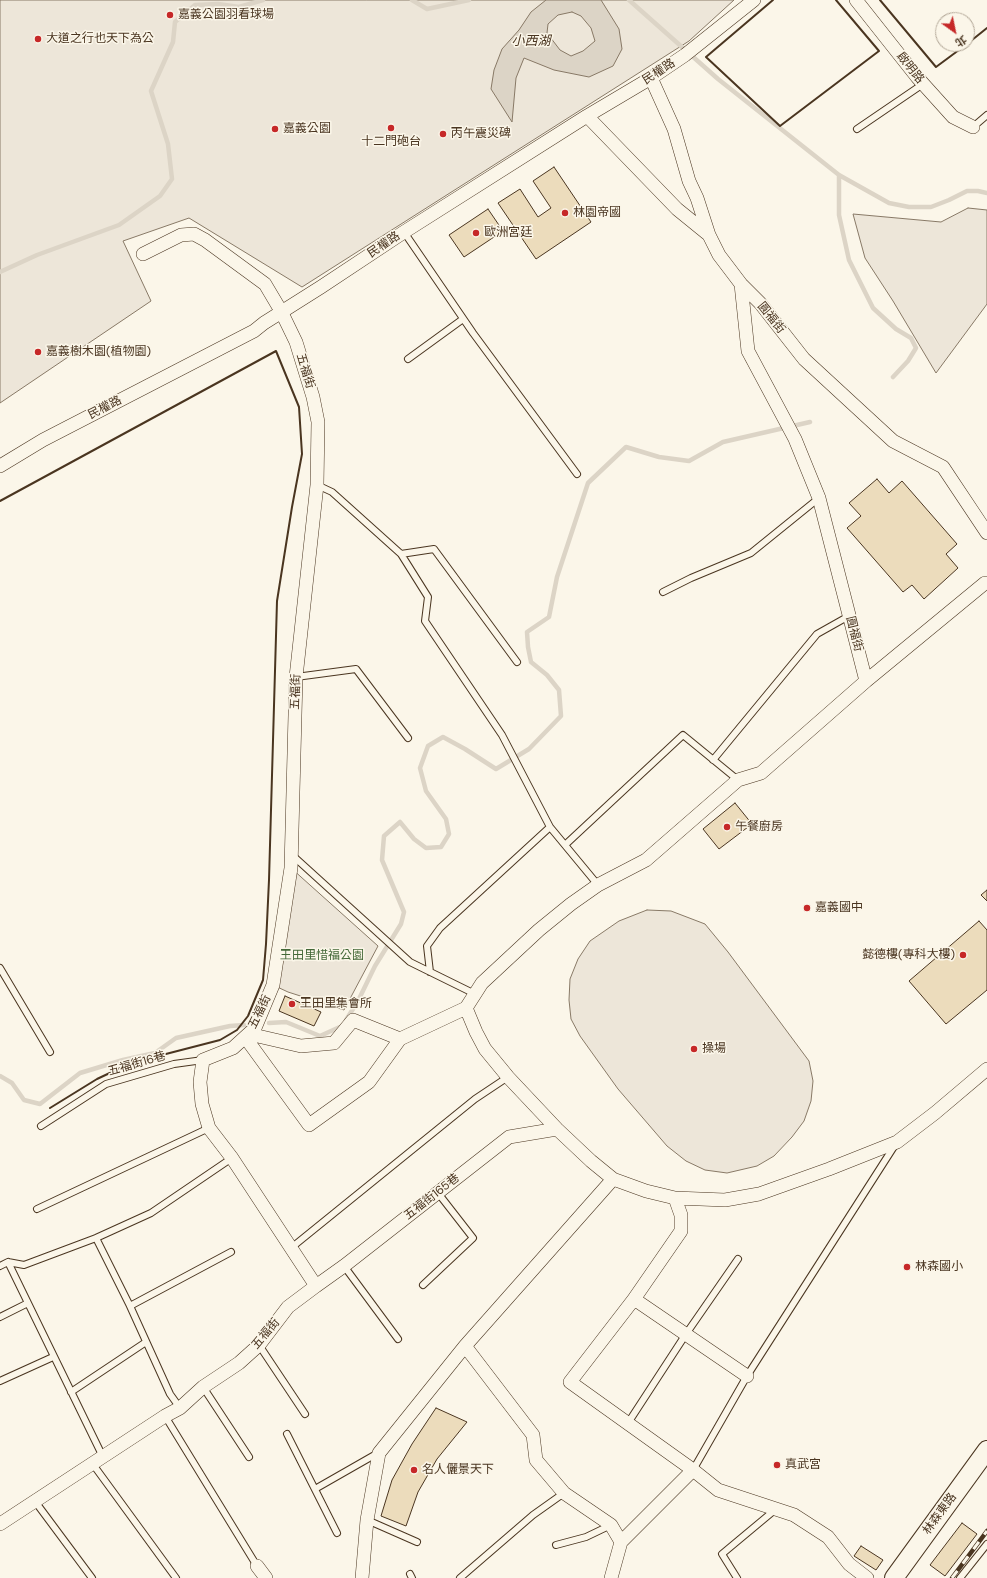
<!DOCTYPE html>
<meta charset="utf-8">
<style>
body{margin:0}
#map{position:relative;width:987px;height:1578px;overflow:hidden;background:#fbf6e9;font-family:"DM Sans","Noto Sans TC",sans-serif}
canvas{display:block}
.north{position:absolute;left:935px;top:12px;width:40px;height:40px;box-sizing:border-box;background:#fbf6e9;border:1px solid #b4a999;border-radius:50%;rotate:147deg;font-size:11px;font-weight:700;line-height:16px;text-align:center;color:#4a3520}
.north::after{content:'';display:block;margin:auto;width:14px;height:18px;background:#c62828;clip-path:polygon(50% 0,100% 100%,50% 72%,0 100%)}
</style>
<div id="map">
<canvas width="987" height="1578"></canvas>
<div class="north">北</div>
</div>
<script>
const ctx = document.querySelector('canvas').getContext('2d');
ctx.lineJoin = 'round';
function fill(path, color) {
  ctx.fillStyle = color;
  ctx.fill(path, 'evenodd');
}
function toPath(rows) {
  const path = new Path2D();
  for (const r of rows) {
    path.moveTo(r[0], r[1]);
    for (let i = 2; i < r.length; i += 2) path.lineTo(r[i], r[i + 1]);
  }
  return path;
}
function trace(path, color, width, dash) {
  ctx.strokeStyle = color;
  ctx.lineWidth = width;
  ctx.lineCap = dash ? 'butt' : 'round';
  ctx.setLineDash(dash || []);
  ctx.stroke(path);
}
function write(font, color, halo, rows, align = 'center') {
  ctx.font = font + ' "DM Sans","Noto Sans TC",sans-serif';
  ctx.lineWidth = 3;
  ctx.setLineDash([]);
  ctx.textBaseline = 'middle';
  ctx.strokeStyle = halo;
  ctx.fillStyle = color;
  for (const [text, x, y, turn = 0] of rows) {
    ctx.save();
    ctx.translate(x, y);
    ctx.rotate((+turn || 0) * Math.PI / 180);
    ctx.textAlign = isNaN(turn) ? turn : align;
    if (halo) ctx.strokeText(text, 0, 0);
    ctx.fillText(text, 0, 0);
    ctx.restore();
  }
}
const green = toPath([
 [0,0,734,0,689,41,302,287,189,218,123,241,151,301,0,403,0,0],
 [968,208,987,210,987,304,936,373,893,301,865,258,853,214,941,222,968,208],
 [291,868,378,946,344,1010,288,992,273,985,291,868],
 [647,910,671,911,705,924,728,952,809,1061,813,1081,811,1101,804,1121,792,1137,774,1156,757,1166,727,1173,705,1170,686,1161,667,1146,618,1089,580,1036,571,1019,569,1000,570,979,578,959,590,941,619,921,647,910]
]);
fill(green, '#ede6d9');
trace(green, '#887966', 1);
const water = toPath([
 [546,0,601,0,619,29,622,49,613,66,589,77,554,70,524,58,516,78,512,122,491,89,494,70,502,49,519,30,531,12,546,0],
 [572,12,581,16,591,28,595,41,583,51,571,56,560,50,547,33,548,24,558,15,572,12]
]);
fill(water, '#dcd4c6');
trace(water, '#887966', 1);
trace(toPath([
 [412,0,427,9,469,0],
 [629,0,718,79,839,175,889,203,909,207,931,207,949,200,967,191,978,191,987,193],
 [839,175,839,215,849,260,873,308,896,329,911,338,916,348,908,361,893,377],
 [0,272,37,255,119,225,160,196,172,179,168,144,151,91,173,42,175,22,195,5,218,4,239,7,263,0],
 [346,1020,358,1001,375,966,401,924,404,912,382,860,384,836,400,822,414,839,426,848,441,847,449,834,446,819,426,791,420,768,428,746,443,737,465,749,496,769,529,749,561,716,559,690,547,675,531,662,528,647,527,632,549,617,557,577,588,483,626,447,659,457,689,461,723,442,810,422],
 [269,1023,286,1022,320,1036,342,1026],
 [0,1076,12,1083,24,1100,40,1104,80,1073,123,1060,155,1053,176,1038,230,1026,244,1025]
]), '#dcd4c6', 4.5);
const building = toPath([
 [554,167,591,222,536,259,498,203,520,189,538,217,551,208,533,181,554,167],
 [488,209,503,231,464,257,449,235,488,209],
 [877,479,889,493,902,481,957,544,946,554,958,568,924,599,912,585,903,592,847,528,861,516,849,503,877,479],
 [735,803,752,824,719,849,703,829,735,803],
 [987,890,987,901,981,895,987,890],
 [979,921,987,930,987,990,946,1024,909,981,979,921],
 [285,996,321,1012,314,1026,279,1011,285,996],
 [436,1408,467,1422,437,1459,418,1492,406,1526,381,1516,392,1480,412,1444,436,1408],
 [962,1523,977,1534,945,1576,930,1565,962,1523],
 [861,1546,883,1560,876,1570,854,1556,861,1546]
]);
fill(building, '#ecdcbc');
trace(building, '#4a3520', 1);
const lane = toPath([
 [973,127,987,115],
 [857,129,923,84],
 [404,232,473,333,577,474],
 [408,359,463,319],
 [317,485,332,492,401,554,434,549,517,662],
 [401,554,428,597,425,621,502,735,550,827,598,885],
 [663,592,691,578,751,553,819,498],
 [296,677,356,669,408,738],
 [713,760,817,634,849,616],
 [565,845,683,735,738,780],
 [292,855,410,962,475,994],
 [0,968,50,1052],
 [430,972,427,946,440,928,550,827],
 [41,1126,106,1084,174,1064,203,1060],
 [37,1209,209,1128],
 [96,1238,130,1306,170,1394,180,1408],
 [291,1248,475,1099,508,1077],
 [8,1262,103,1457],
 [0,1266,8,1262,24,1265,96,1238,151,1213,232,1158],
 [344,1266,398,1339],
 [423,1285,473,1238,438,1193],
 [130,1306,231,1252],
 [0,1317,28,1303],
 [259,1345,305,1414],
 [0,1381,53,1357],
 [203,1387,249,1457],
 [71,1392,146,1342],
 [165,1416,257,1566],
 [628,1423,686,1334,738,1259],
 [287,1434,337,1533],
 [92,1463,176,1578],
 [693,1470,747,1376,895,1145],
 [315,1489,378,1453],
 [34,1500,92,1578],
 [367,1520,417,1542],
 [556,1545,586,1537,611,1525],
 [410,1574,412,1578],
 [460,1578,533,1515,564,1493],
 [737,1578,722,1554,776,1509],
 [960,1578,987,1544]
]);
const street = toPath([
 [856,0,917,77,953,117,973,127],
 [651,78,674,129,689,181,697,198,709,235],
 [587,116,677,209,709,235,719,255,741,284,760,303,804,359,893,441,943,467,987,533],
 [741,284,748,351,795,439,819,498,866,681,985,583,987,583],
 [0,466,43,440,254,331,264,323,321,287,404,232,587,116,651,78,685,55,754,0],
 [249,1034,301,1046,334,1043,353,1020,400,1039,466,1008],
 [245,1037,309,1125,369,1082,400,1039],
 [613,1179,646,1191,675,1198,725,1200,759,1194,829,1169,897,1142,935,1113,987,1069],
 [675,1198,681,1215,681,1231,634,1299,570,1382,693,1470,718,1490,794,1515,828,1537,849,1564,867,1578],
 [316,1286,344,1266,509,1137,557,1129],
 [634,1299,747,1376],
 [465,1346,533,1435,536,1460,564,1493,611,1525,621,1542],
 [0,1524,165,1416,180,1408,203,1387,239,1363,259,1345,288,1307,316,1286,232,1158,209,1128,202,1104,200,1082,203,1060,233,1048,255,1028,273,985,291,868,296,677,317,485,318,422,313,397,296,342,281,311,265,284,205,240,194,234,181,235,143,254],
 [257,1566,266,1578],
 [362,1578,367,1520,379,1453,465,1346,613,1179,591,1161,557,1129,508,1077,485,1049,476,1032,466,1008,482,983,539,930,571,904,598,885,646,860,738,780,761,773,866,681],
 [611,1578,621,1542,693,1470]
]);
const secondary = toPath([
 [894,1578,987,1450]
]);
trace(lane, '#4a3520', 8);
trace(street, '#4a3520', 14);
trace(secondary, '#4a3520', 20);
trace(lane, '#fbf6e9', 6);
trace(street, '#fbf6e9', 13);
trace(secondary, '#fbf6e9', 18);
const rail = toPath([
 [952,1578,987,1531]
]);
trace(rail, '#4a3520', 4.5);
trace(rail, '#fbf6e9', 3, [9]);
trace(toPath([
 [773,0,706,57,780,126,879,51,836,0],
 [880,0,936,67,967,44],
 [967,44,987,28],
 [0,501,276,351,299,407,302,454,292,507,277,601,269,880,266,944,263,980,248,1016,237,1030,220,1040,131,1063,97,1079,50,1108]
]), '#4a3520', 2);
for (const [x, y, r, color] of [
 [170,15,4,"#c62828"],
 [38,39,4,"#c62828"],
 [391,128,4,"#c62828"],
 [275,129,4,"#c62828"],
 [443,134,4,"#c62828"],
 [565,213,4,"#c62828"],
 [476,233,4,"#c62828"],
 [38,352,4,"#c62828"],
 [727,827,4,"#c62828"],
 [807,908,4,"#c62828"],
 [963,955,4,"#c62828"],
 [292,1004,4,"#c62828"],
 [694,1049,4,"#c62828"],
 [907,1267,4,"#c62828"],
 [777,1465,4,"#c62828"],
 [414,1470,4,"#c62828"]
]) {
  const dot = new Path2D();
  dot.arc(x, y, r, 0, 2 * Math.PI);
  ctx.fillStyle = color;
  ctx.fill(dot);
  trace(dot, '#fbf6e9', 1.5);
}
write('12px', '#4a3520', '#fbf6e9', [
 ["嘉義公園羽看球場",178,15],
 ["大道之行也天下為公",46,39],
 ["嘉義公園",283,129],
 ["丙午震災碑",451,134],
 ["十二門砲台",391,142,"center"],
 ["林園帝國",573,213],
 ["歐洲宮廷",484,233],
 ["嘉義樹木園(植物園)",46,352],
 ["午餐廚房",735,827],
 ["嘉義國中",815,908],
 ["懿德樓(專科大樓)",955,955,"right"],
 ["王田里集會所",300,1004],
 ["操場",702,1049],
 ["林森國小",915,1267],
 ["真武宮",785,1465],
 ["名人儷景天下",422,1470]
], 'left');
write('12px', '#4a3520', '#fbf6e9', [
 ["啟明路",910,68,51],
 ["民權路",659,72,-33],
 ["民權路",384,245,-34],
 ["圓福街",771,318,51],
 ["五福街",305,371,73],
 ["民權路",105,408,-27],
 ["圓福街",854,634,76],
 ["五福街",296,692,-88],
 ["五福街",260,1012,-64],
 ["五福街16巷",137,1064,-16],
 ["五福街165巷",432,1197,-38],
 ["五福街",266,1334,-50],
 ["林森東路",940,1514,-54]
]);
write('12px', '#436837', '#fbf6e9', [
 ["王田里惜福公園",322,956]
]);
write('italic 13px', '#4a3520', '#fbf6e9', [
 ["小西湖",531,42]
]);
</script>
